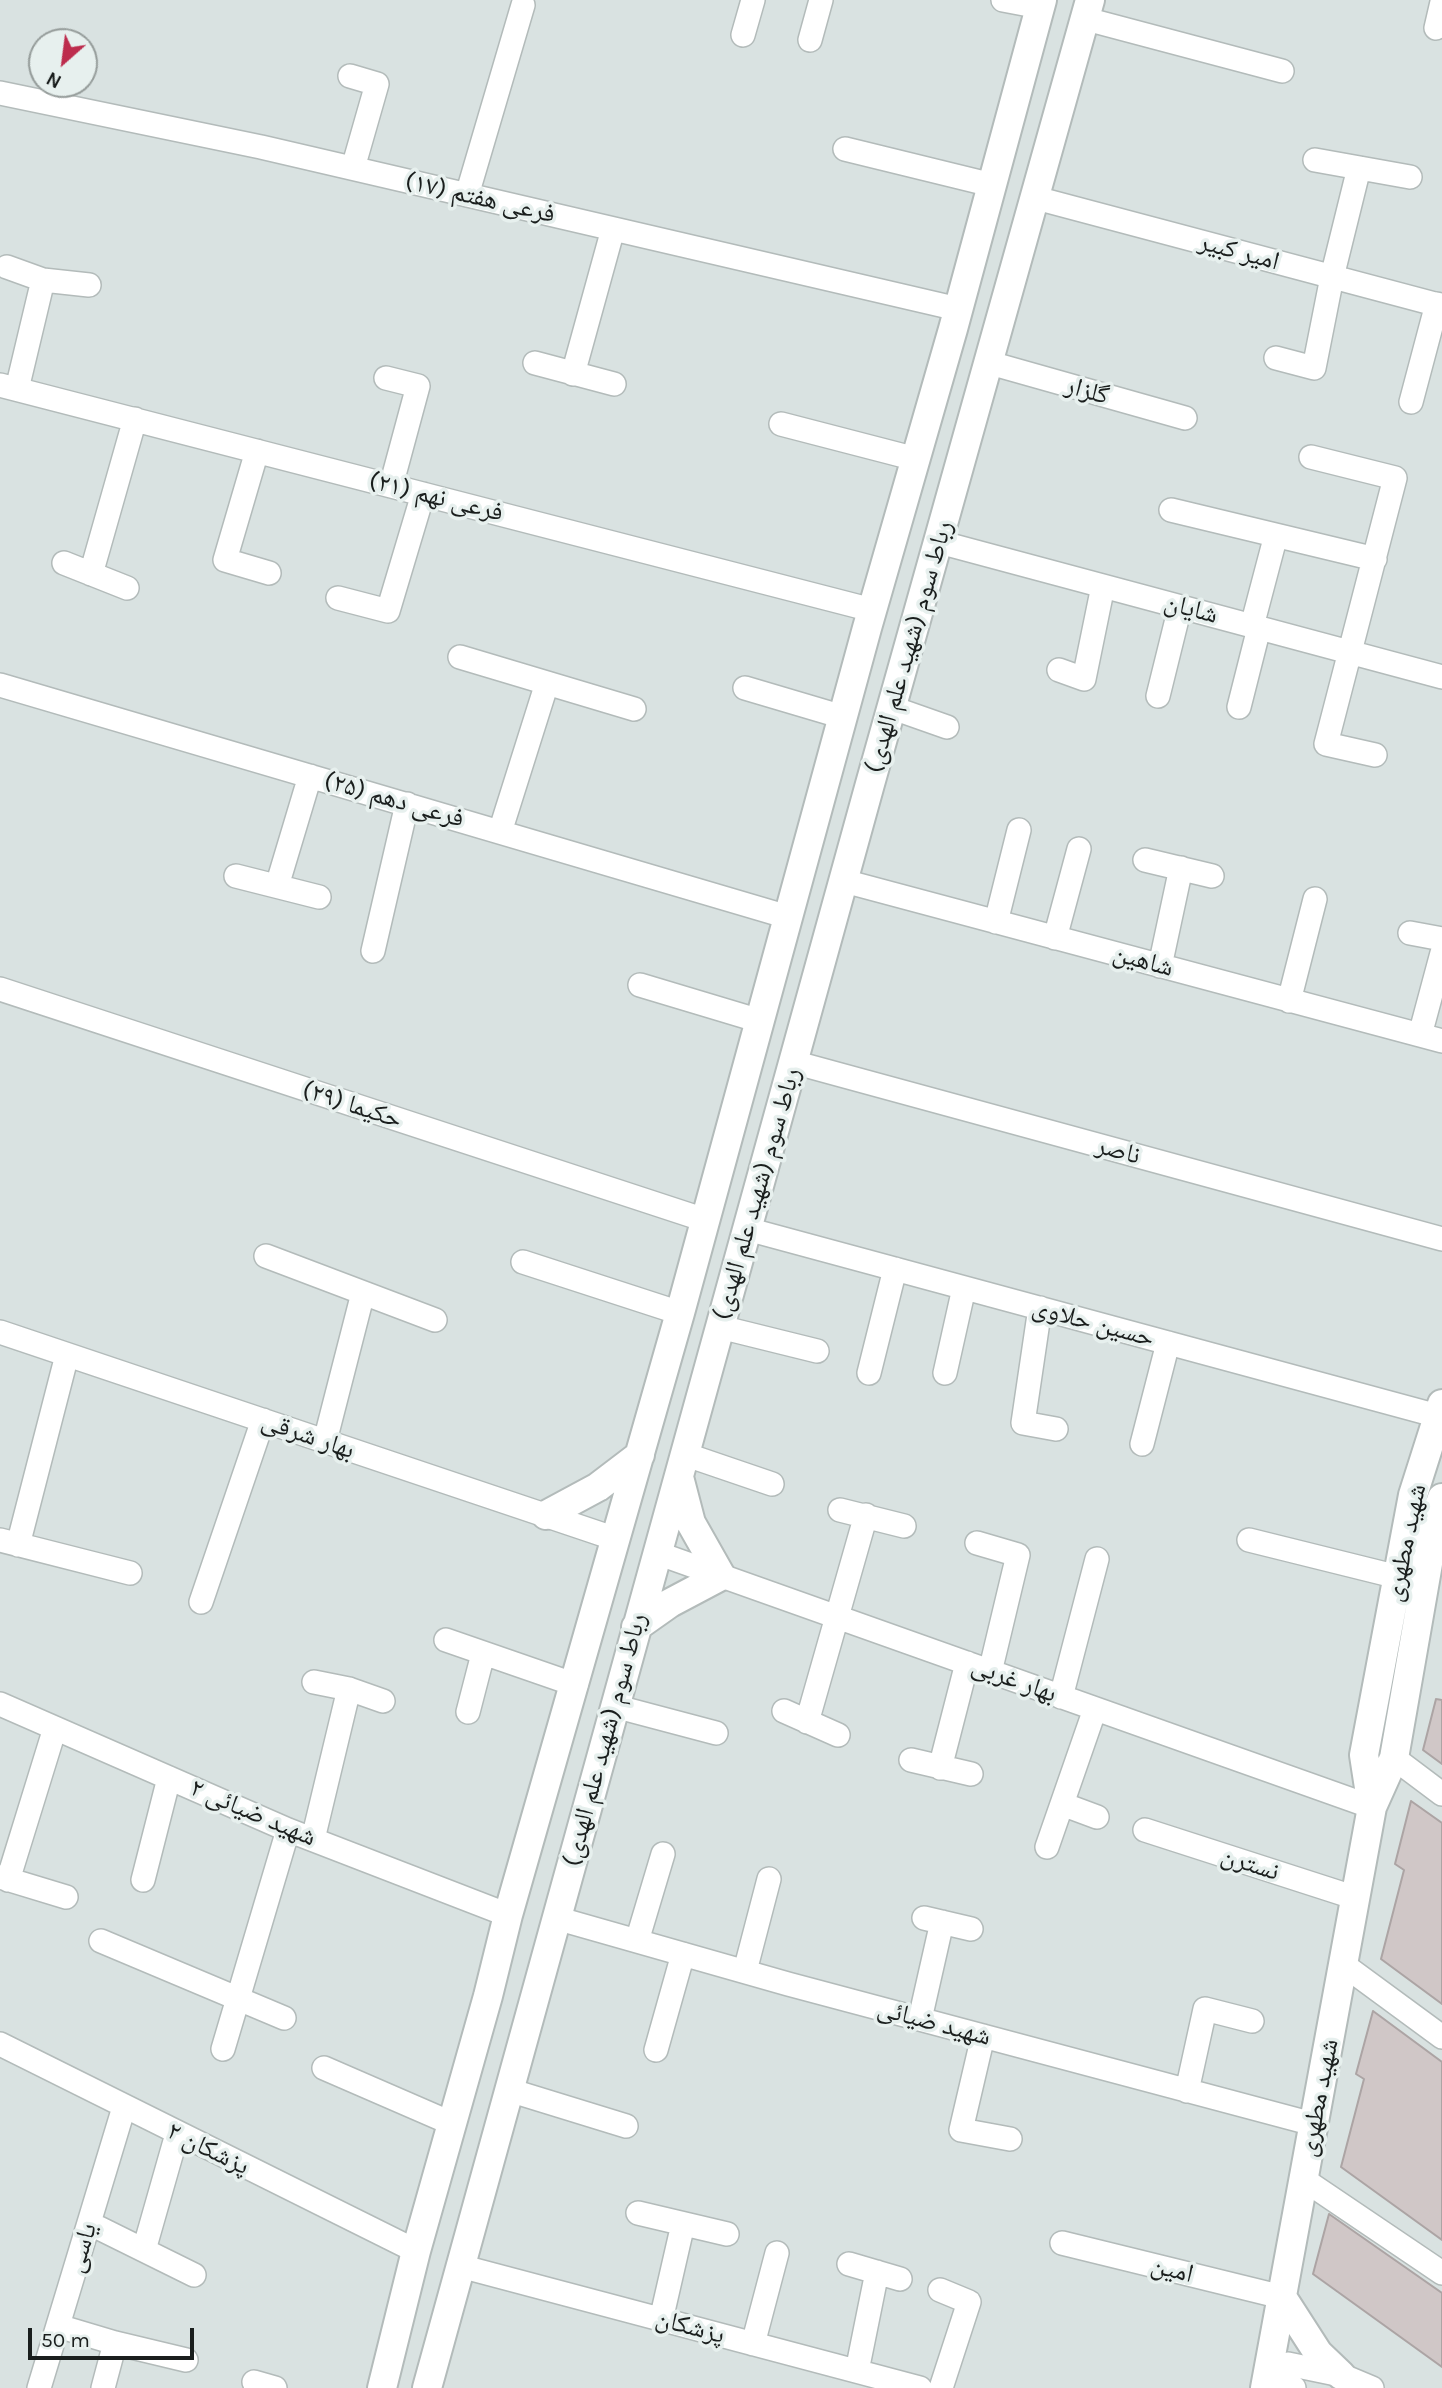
<!DOCTYPE html>
<meta charset="utf-8">
<style>
body{margin:0}
#map{position:relative;width:1442px;height:2388px;overflow:hidden;background:#d9e2e1;font-family:Karla,sans-serif}
canvas{display:block}
.north{position:absolute;left:28px;top:28px;width:70px;height:70px;box-sizing:border-box;background:#e7f0ee;border:2px solid #959c9a;border-radius:50%;rotate:208deg;font-size:19px;font-weight:700;line-height:28px;text-align:center;color:#1a1e1d}
.north::after{content:'';display:block;margin:auto;width:24px;height:32px;background:#bd2c4d;clip-path:polygon(50% 0,100% 100%,50% 72%,0 100%)}
.scale{position:absolute;left:28px;top:2328px;width:166px;height:32px;box-sizing:border-box;border:4px solid #1a1e1d;border-top:0;padding-left:9px;font-size:21px;line-height:24px;white-space:nowrap;color:#1a1e1d;-webkit-text-stroke:5px #e7f0ee;paint-order:stroke}
</style>
<div id="map">
<canvas width="1442" height="2388"></canvas>
<div class="north">N</div>
<div class="scale">50 m</div>
</div>
<script>
const ctx = document.querySelector('canvas').getContext('2d');
ctx.lineJoin = 'round';
function fill(path, color) {
  ctx.fillStyle = color;
  ctx.fill(path, 'evenodd');
}
function toPath(rows) {
  const path = new Path2D();
  for (const r of rows) {
    path.moveTo(r[0], r[1]);
    for (let i = 2; i < r.length; i += 2) path.lineTo(r[i], r[i + 1]);
  }
  return path;
}
function trace(path, color, width, dash) {
  ctx.strokeStyle = color;
  ctx.lineWidth = width;
  ctx.lineCap = dash ? 'butt' : 'round';
  ctx.setLineDash(dash || []);
  ctx.stroke(path);
}
function write(font, color, halo, rows, align = 'center') {
  ctx.font = font + ' Karla,"Noto Naskh Arabic",sans-serif';
  ctx.lineWidth = 7;
  ctx.setLineDash([]);
  ctx.textBaseline = 'middle';
  ctx.strokeStyle = halo;
  ctx.fillStyle = color;
  for (const [text, x, y, turn = 0] of rows) {
    ctx.save();
    ctx.translate(x, y);
    ctx.rotate((+turn || 0) * Math.PI / 180);
    ctx.textAlign = isNaN(turn) ? turn : align;
    if (halo) ctx.strokeText(text, 0, 0);
    ctx.fillText(text, 0, 0);
    ctx.restore();
  }
}
const building = toPath([
 [1436,1699,1442,1700,1442,1764,1423,1750,1436,1699],
 [1411,1801,1442,1823,1442,2004,1381,1959,1404,1870,1395,1864,1411,1801],
 [1373,2011,1442,2062,1442,2240,1341,2167,1364,2079,1356,2074,1373,2011],
 [1329,2214,1442,2293,1442,2367,1313,2274,1329,2214]
]);
fill(building, '#d0c7c7');
trace(building, '#aca4a4', 2);
const minor = toPath([
 [1003,0,1040,7],
 [1086,19,1282,71],
 [1436,28,1442,2],
 [743,35,753,0],
 [810,40,821,0],
 [350,76,377,84,353,168],
 [0,93,261,147,958,309],
 [845,149,992,185],
 [1315,160,1410,177],
 [467,195,523,5],
 [1036,198,1442,306],
 [7,267,43,280,89,285],
 [1276,358,1314,368,1332,277,1359,168],
 [535,363,614,384],
 [990,363,1185,418],
 [573,374,613,229],
 [386,378,418,386,391,486],
 [0,385,872,610],
 [17,389,43,280],
 [1411,402,1437,304],
 [781,424,916,459],
 [257,451,225,560,269,573],
 [1311,457,1395,478,1326,744,1375,755],
 [1171,510,1375,559],
 [939,542,1442,677],
 [64,563,127,588],
 [91,574,135,419],
 [338,598,388,611,423,494],
 [1252,626,1276,535],
 [460,657,634,709],
 [1059,670,1084,679,1103,586],
 [0,685,788,917],
 [745,688,843,717],
 [1158,696,1180,607],
 [1239,707,1259,628],
 [893,708,947,727],
 [500,832,547,683],
 [1145,860,1212,876],
 [236,876,319,897],
 [844,881,1442,1041],
 [277,886,310,776],
 [996,922,1019,830],
 [1410,933,1442,939],
 [1055,938,1079,849],
 [373,951,407,804],
 [1160,966,1181,868],
 [640,985,760,1021],
 [0,989,705,1220],
 [1289,1001,1315,899],
 [1420,1035,1442,953],
 [793,1062,1442,1239],
 [747,1229,1438,1416],
 [266,1256,435,1320],
 [523,1262,680,1313],
 [1040,1308,1023,1423,1056,1429],
 [720,1327,817,1351],
 [0,1332,616,1539],
 [869,1373,895,1269],
 [945,1373,964,1288],
 [325,1441,363,1293],
 [1142,1444,1168,1343],
 [684,1454,772,1484],
 [840,1510,904,1526],
 [0,1540,130,1573],
 [1249,1540,1398,1577],
 [977,1543,1018,1555,990,1672],
 [18,1545,67,1355],
 [657,1553,1372,1807],
 [201,1602,263,1420],
 [446,1640,576,1685],
 [314,1682,349,1689,383,1701],
 [1061,1697,1097,1559],
 [0,1704,288,1830,508,1915],
 [614,1706,716,1733],
 [784,1711,838,1735],
 [468,1712,483,1654],
 [807,1722,866,1515],
 [1394,1758,1442,1794],
 [911,1760,971,1774],
 [940,1768,967,1663],
 [1062,1804,1097,1817],
 [1145,1830,1356,1898],
 [313,1839,349,1689],
 [1047,1847,1095,1709],
 [0,1877,66,1897],
 [8,1880,55,1728],
 [143,1880,169,1778],
 [556,1918,788,1984,1313,2124],
 [924,1918,971,1929],
 [101,1941,284,2018],
 [637,1941,663,1854],
 [1344,1965,1442,2037],
 [745,1971,769,1879],
 [920,2019,942,1922],
 [983,2036,961,2130,1010,2139],
 [0,2044,416,2251],
 [223,2049,288,1830],
 [656,2050,683,1954],
 [324,2068,453,2124],
 [509,2090,626,2126],
 [1187,2091,1205,2009,1252,2021],
 [1303,2179,1442,2273],
 [638,2213,727,2234],
 [99,2228,194,2275],
 [1062,2243,1282,2297],
 [144,2250,177,2134],
 [849,2264,900,2279],
 [460,2266,920,2388],
 [940,2290,969,2302,941,2388],
 [661,2320,683,2224],
 [58,2326,115,2343,186,2360],
 [753,2344,777,2253],
 [857,2371,877,2272],
 [254,2382,275,2388],
 [39,2388,124,2107],
 [103,2388,115,2343],
 [1294,2388,1285,2385,1268,2370,1288,2364,1341,2375,1372,2388]
]);
const major = toPath([
 [546,1515,598,1487,640,1455],
 [636,1627,670,1603,721,1576,691,1523,679,1477],
 [1372,1807,1364,1755,1413,1495,1442,1404],
 [1282,2297,1318,2353,1341,2375],
 [382,2388,416,2251,488,1996,508,1915,680,1313,867,628,953,329,1042,0],
 [427,2388,870,784,1090,0],
 [1265,2388,1372,1807,1394,1758,1437,1512,1442,1498]
]);
trace(minor, '#b3bbba', 26);
trace(major, '#b3bbba', 32);
trace(minor, '#fff', 23);
trace(major, '#fff', 28);
write('26px', '#1a1e1d', '#e7f0ee', [
 ["فرعی هفتم (۱۷)",480,198,13],
 ["امیر کبیر",1239,252,15],
 ["گلزار",1087,391,16],
 ["فرعی نهم (۲۱)",436,497,14],
 ["شایان",1191,609,15],
 ["رباط سوم (شهید علم الهدی)",909,647,-74],
 ["فرعی دهم (۲۵)",394,800,16],
 ["شاهین",1143,961,15],
 ["حکیما (۲۹)",352,1105,18],
 ["ناصر",1118,1151,15],
 ["رباط سوم (شهید علم الهدی)",757,1194,-74],
 ["حسین حلاوی",1093,1323,15],
 ["بهار شرقی",308,1436,19],
 ["شهید مطهری",1406,1543,-78],
 ["بهار غربی",1014,1680,20],
 ["رباط سوم (شهید علم الهدی)",605,1740,-75],
 ["شهید ضیائی ۲",253,1813,23],
 ["نسترن",1250,1864,18],
 ["شهید ضیائی",934,2023,15],
 ["شهید مطهری",1319,2098,-79],
 ["پزشکان ۲",208,2149,26],
 ["یاسی",82,2248,-73],
 ["امین",1172,2270,14],
 ["پزشکان",690,2327,15]
]);
</script>
